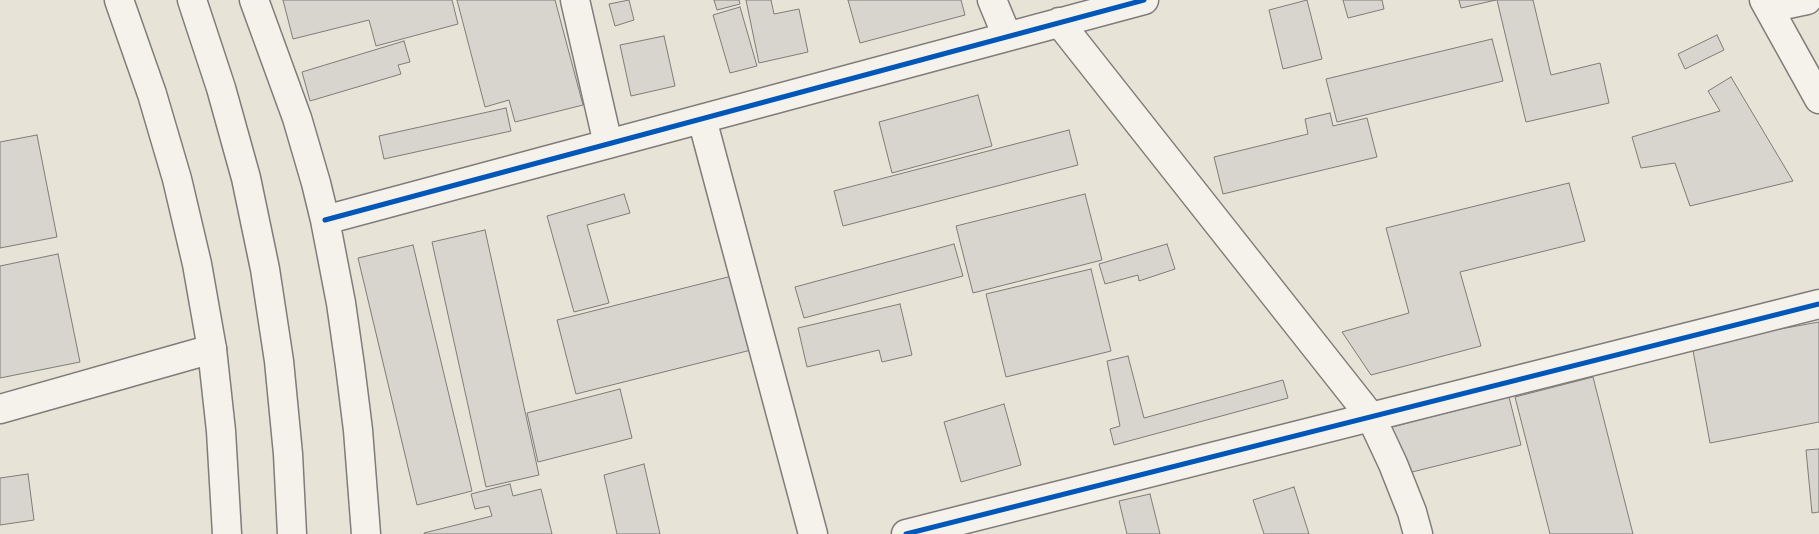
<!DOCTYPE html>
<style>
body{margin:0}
canvas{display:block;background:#f7f3ea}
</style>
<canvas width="1819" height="534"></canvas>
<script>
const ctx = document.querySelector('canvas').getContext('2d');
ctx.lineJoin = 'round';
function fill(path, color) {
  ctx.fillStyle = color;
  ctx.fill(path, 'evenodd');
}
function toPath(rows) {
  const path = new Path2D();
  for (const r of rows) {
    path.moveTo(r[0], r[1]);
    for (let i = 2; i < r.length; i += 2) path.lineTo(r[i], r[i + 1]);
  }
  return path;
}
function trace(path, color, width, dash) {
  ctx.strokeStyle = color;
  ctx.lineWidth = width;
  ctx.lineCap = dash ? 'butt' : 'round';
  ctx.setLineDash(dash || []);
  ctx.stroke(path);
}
fill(toPath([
 [0,0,1819,0,1819,534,0,534]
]), '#e8e3d7');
const building = toPath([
 [283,0,452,0,458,24,376,46,369,20,293,39,283,0],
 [457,0,555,0,583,105,515,122,509,100,485,107,457,0],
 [629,0,634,20,615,26,609,4,629,0],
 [714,0,739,0,740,4,717,10,714,0],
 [746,0,771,0,774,14,799,9,808,52,759,63,746,0],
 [848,0,961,0,965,15,860,43,848,0],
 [1307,0,1322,59,1283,69,1269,10,1307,0],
 [1343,0,1382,0,1384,9,1348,18,1343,0],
 [1459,0,1496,0,1461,8,1459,0],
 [1497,0,1533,0,1551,75,1600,63,1609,103,1526,122,1497,0],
 [740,7,757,66,730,73,713,15,740,7],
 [1717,35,1724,50,1685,69,1678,54,1717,35],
 [664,36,675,86,631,96,620,45,664,36],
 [1492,39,1503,81,1337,122,1326,79,1492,39],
 [404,41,410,62,398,65,401,74,310,101,302,72,404,41],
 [1731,77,1793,181,1690,206,1675,163,1641,168,1632,137,1720,111,1708,91,1731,77],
 [978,95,992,146,892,173,879,122,978,95],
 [506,108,511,131,384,159,379,136,506,108],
 [1330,113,1333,126,1367,118,1377,157,1223,194,1214,157,1308,134,1305,119,1330,113],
 [1069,130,1078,165,843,226,834,191,1069,130],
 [37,135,57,237,0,248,0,142,37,135],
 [1569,183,1585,241,1460,272,1481,346,1371,375,1342,332,1409,313,1386,228,1569,183],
 [624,194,630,213,587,225,609,303,574,312,547,216,624,194],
 [1085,194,1102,260,973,293,956,226,1085,194],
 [485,230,539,475,486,487,432,242,485,230],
 [954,244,963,276,804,318,795,287,954,244],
 [1167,244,1175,269,1139,281,1138,275,1105,284,1099,264,1167,244],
 [413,245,472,491,417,505,358,258,413,245],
 [58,254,80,362,0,378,0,266,58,254],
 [1091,269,1111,351,1006,377,986,294,1091,269],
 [740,274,759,348,576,394,557,320,740,274],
 [900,304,912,355,882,362,879,350,807,367,798,328,900,304],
 [1819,322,1819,422,1710,443,1692,345,1819,322],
 [1128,356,1144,418,1283,380,1288,398,1114,445,1110,429,1120,426,1107,361,1128,356],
 [1593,377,1633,534,1550,534,1515,397,1593,377],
 [620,389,632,438,538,462,527,413,620,389],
 [1509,397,1521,445,1404,474,1392,427,1509,397],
 [1004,404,1021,465,961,482,944,422,1004,404],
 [1819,449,1819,512,1812,513,1806,450,1819,449],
 [644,464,660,534,617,534,604,475,644,464],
 [28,474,34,520,0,525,0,478,28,474],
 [510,484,513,496,541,489,552,534,424,534,424,533,492,516,489,506,475,509,471,494,510,484],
 [1294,487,1309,534,1264,534,1253,500,1294,487],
 [1150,494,1160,534,1127,534,1119,501,1150,494]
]);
fill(building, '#d8d5cf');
trace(building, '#7f7d79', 1);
const street = toPath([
 [254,0,297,118,316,183,325,220,341,303,350,366,358,430,366,534],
 [575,0,608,144],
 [992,0,1007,36],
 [1764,0,1819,99],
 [1769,8,1807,0],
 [1059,22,1371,417,1393,464,1412,512,1418,534],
 [702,119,813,534],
 [325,220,1144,0],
 [0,409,212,349],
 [906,534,1819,304]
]);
const primary = toPath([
 [119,0,152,94,177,179,197,264,212,349,221,431,227,534],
 [192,0,221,88,246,178,265,269,279,361,288,454,292,534]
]);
trace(street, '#7f7d79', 31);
trace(primary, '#7f7d79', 31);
trace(street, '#f5f2ec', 28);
trace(primary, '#f5f2ec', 28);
trace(toPath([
 [325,220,1144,0],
 [906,534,1819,304]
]), '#0057b8', 5);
</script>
